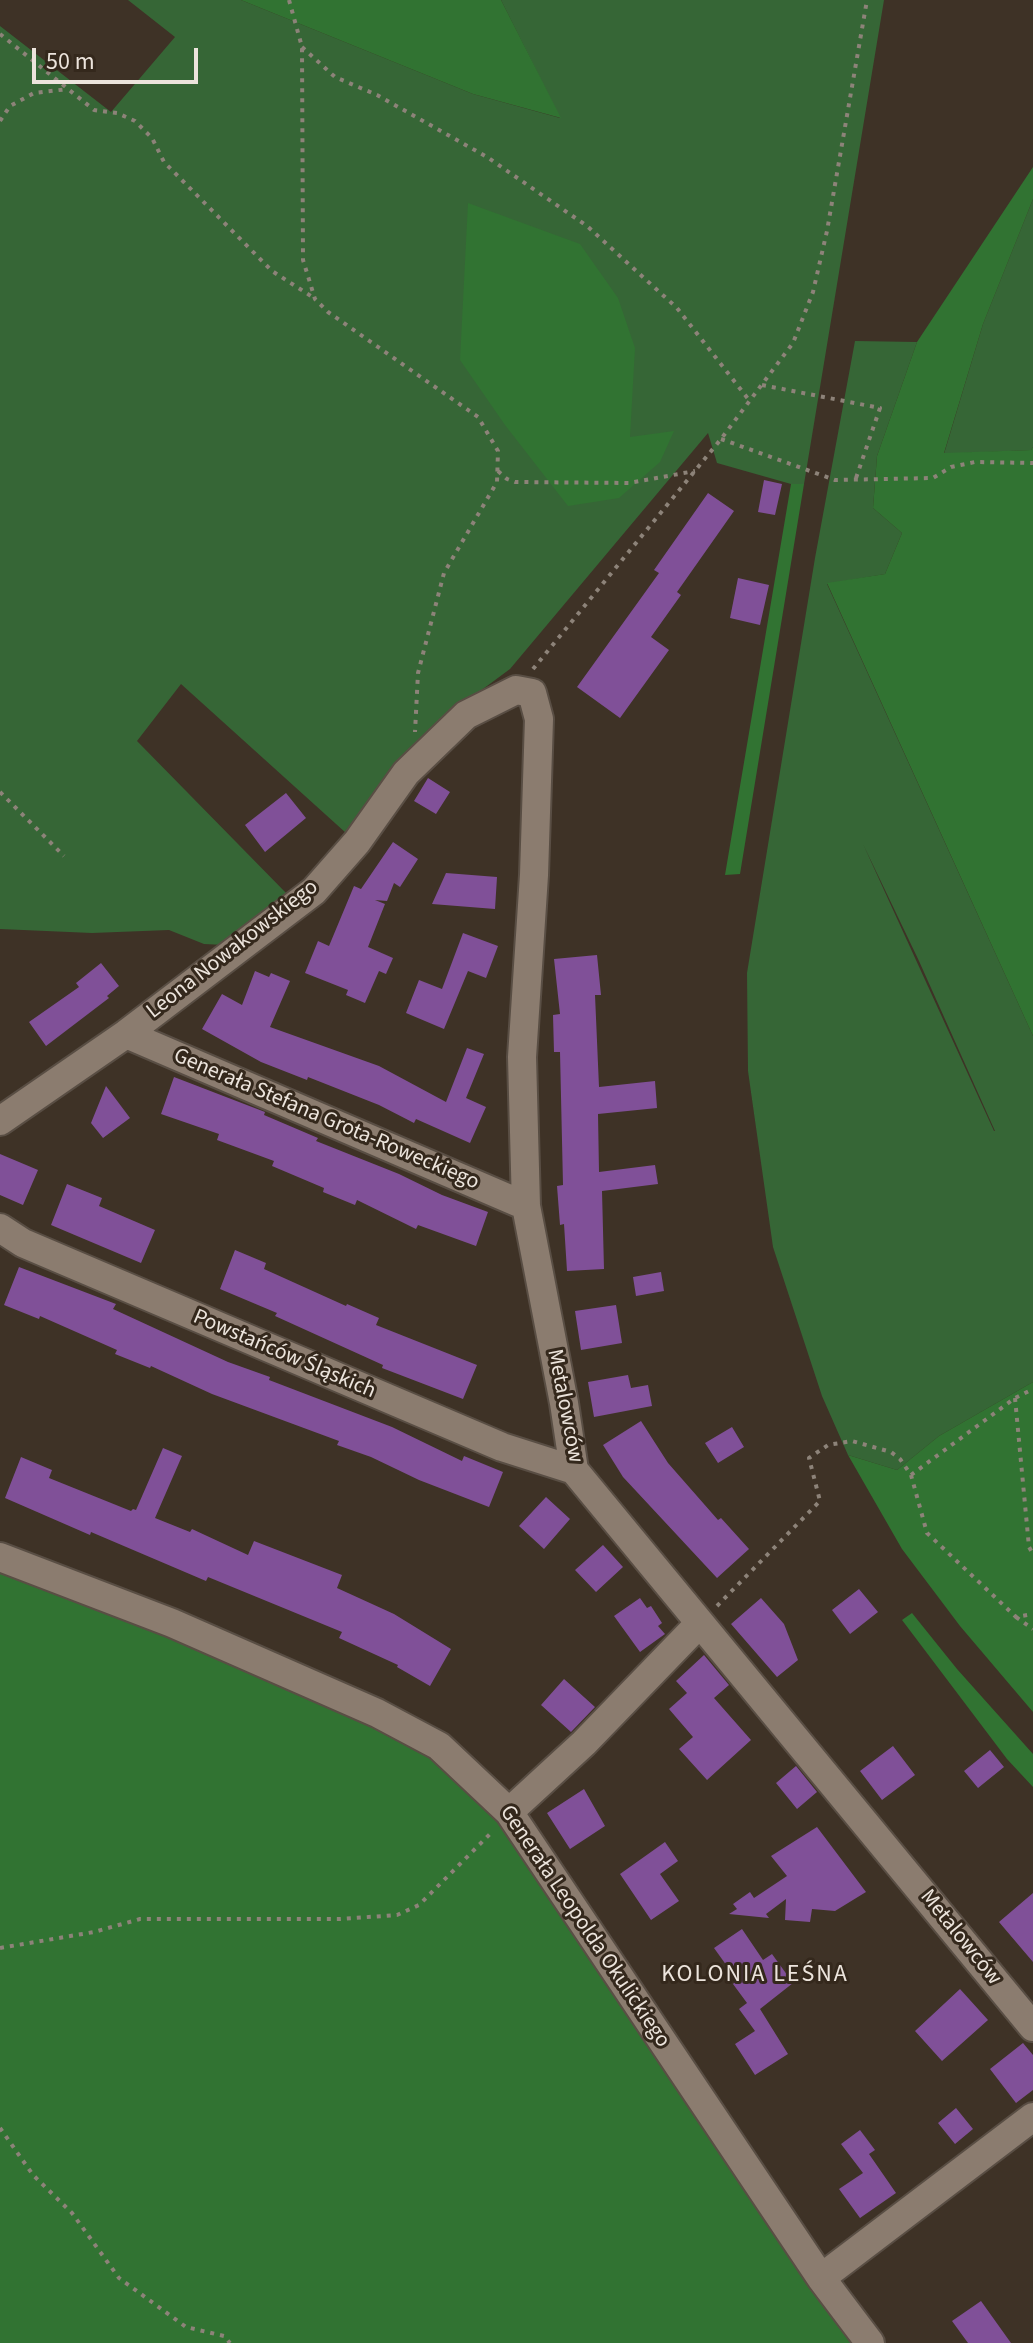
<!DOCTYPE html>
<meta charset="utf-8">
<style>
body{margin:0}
#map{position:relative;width:1033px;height:2343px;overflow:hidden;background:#3e3226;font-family:"Source Sans 3",sans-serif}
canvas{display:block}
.scale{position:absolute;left:32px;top:48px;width:166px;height:36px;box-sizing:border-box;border:4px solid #ece4dc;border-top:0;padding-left:10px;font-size:24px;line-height:28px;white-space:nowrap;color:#ece4dc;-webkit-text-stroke:6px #34281c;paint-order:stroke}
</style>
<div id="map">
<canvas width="1033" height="2343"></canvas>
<div class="scale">50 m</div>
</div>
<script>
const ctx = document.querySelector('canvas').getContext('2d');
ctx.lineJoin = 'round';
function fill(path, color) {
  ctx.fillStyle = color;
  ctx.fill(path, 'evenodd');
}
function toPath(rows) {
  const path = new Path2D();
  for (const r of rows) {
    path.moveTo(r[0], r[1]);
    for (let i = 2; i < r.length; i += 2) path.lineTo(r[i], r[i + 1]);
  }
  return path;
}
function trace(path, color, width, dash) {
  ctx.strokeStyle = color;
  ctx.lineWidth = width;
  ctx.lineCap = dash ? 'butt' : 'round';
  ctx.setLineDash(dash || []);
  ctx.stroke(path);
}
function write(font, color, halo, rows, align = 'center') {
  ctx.font = font + ' "Source Sans 3",sans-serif';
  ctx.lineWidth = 6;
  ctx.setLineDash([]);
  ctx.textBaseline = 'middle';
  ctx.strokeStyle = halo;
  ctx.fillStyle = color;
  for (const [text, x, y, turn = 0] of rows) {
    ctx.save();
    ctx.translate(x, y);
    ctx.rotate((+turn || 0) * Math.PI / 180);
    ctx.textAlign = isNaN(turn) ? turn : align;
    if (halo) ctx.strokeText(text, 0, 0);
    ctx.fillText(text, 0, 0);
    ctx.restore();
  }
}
fill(toPath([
 [128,0,241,0,473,94,560,118,501,0,884,0,804,484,791,484,717,463,708,433,510,669,460,706,346,833,181,684,137,741,289,896,225,945,204,944,169,930,92,933,0,929,0,26,111,112,175,37],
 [1033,199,1033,447,1031,450,944,454,983,324],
 [855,341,917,342,877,456,873,508,902,533,885,574,827,584,1033,1036,1033,1382,939,1436,897,1470,848,1455,822,1396,773,1247,748,1071,747,973,815,558],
 [863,844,919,961,995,1131,994,1131]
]), '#366636');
fill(toPath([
 [241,0,501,0,561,118,473,94],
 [1033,167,1033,199,983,324,944,453,1031,450,1033,447,1033,1036,827,583,885,574,902,533,873,508,877,456,917,342],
 [468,203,580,244,618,298,635,348,630,437,674,431,660,462,619,498,568,506,505,425,460,360],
 [791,484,804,484,740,874,725,875],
 [1033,1382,1033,1712,960,1626,902,1549,848,1455,897,1470,939,1436],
 [0,1571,177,1638,419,1748,501,1822,858,2343,0,2343],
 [912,1613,957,1669,1033,1754,1033,1787,1007,1759,902,1620]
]), '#317332');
fill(toPath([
 [764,480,782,484,775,515,758,512],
 [708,493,734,511,677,592,681,595,651,637,669,650,620,718,577,687,659,573,654,570],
 [738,578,769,585,760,625,730,618],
 [428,778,450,792,436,814,414,801],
 [286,793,306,818,265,852,245,825],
 [393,842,418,859,400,887,394,883,387,901,375,900,385,904,368,947,393,958,386,974,379,971,365,1003,346,995,348,990,305,973,318,941,329,946,354,886,361,889],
 [446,873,497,877,495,909,432,904],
 [463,933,498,946,486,978,468,971,444,1029,406,1013,419,980,442,989],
 [597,955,601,995,595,995,599,1087,655,1081,657,1108,598,1114,599,1172,655,1165,658,1184,602,1191,604,1269,567,1271,564,1224,560,1225,557,1186,563,1185,560,1052,554,1052,553,1015,560,1014,554,959],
 [101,963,119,986,107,996,109,998,46,1046,29,1022,79,987,76,983],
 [255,971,269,977,271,973,290,981,270,1027,379,1066,446,1102,467,1048,484,1054,466,1098,486,1107,470,1143,416,1119,414,1123,379,1105,308,1077,307,1080,261,1062,202,1029,222,994,242,1005],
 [174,1077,265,1112,264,1115,318,1138,316,1141,399,1174,442,1195,488,1212,476,1246,418,1225,416,1229,357,1200,355,1205,323,1192,324,1188,272,1166,274,1161,217,1140,219,1134,161,1114],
 [106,1086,130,1118,103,1138,91,1123],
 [0,1154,38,1170,23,1205,0,1195],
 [67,1184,102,1198,99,1206,155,1230,141,1263,51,1225],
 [235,1250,266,1263,264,1269,346,1306,347,1304,379,1318,376,1325,477,1365,463,1399,382,1368,383,1365,275,1316,277,1313,220,1289],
 [19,1267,116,1304,113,1309,228,1362,270,1377,269,1380,392,1427,462,1461,464,1456,503,1472,489,1507,419,1480,371,1457,337,1445,339,1441,212,1394,151,1366,150,1368,115,1354,117,1350,40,1316,39,1319,4,1305],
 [661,1272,664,1291,636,1296,633,1277],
 [616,1305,622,1343,581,1350,575,1311],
 [628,1375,631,1388,648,1385,652,1406,594,1417,588,1382],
 [641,1421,668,1463,718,1520,721,1518,749,1549,717,1578,623,1477,603,1445],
 [732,1427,744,1447,718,1463,705,1443],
 [163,1448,182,1456,155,1518,190,1532,192,1529,248,1555,254,1541,342,1575,337,1588,394,1614,451,1649,430,1686,397,1667,398,1665,339,1638,342,1632,208,1577,206,1581,91,1532,90,1535,5,1498,21,1457,52,1470,49,1478,131,1511,133,1509,136,1510],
 [546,1497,570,1519,544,1549,519,1526],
 [603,1545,623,1567,596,1592,575,1570],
 [859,1589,878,1612,850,1634,832,1610],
 [640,1598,647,1608,651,1606,662,1623,658,1626,665,1634,640,1652,614,1616],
 [761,1598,784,1624,798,1660,777,1677,731,1624],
 [704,1655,729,1685,714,1698,751,1740,707,1780,679,1749,693,1737,669,1709,687,1693,676,1681],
 [564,1679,595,1707,571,1732,541,1705],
 [893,1746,915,1775,882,1800,860,1771],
 [990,1750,1004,1767,978,1788,964,1771],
 [796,1766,817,1792,797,1809,776,1783],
 [584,1789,605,1826,570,1849,547,1813],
 [817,1827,866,1892,835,1911,812,1909,810,1922,785,1920,786,1899,766,1914,769,1918,729,1914,737,1909,733,1904,750,1892,754,1898,787,1876,771,1856],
 [665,1842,678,1861,660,1874,679,1901,651,1920,620,1874],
 [1033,1893,1033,1962,999,1922],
 [742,1929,763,1960,772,1954,793,1983,760,2009,788,2054,755,2075,735,2044,755,2031,739,2009,747,2003,733,1984,737,1980,714,1948],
 [960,1989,988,2020,942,2061,915,2031],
 [1023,2043,1033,2055,1033,2090,1016,2103,990,2069],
 [956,2108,973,2129,955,2144,938,2123],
 [860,2130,875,2150,869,2154,896,2193,860,2218,839,2189,863,2173,841,2144],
 [981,2301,1011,2343,968,2343,952,2321]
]), '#805098');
const minor = toPath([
 [126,1034,526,1206],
 [0,1121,126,1034,314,891,357,842,406,773,466,715,516,690,532,693,539,719,534,875,522,1057,526,1206,564,1403,574,1470,1033,2027],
 [0,1228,23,1243,502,1447,574,1470],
 [0,1557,172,1623,377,1713,439,1746,509,1812,821,2278,870,2343],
 [509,1812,584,1743,699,1624],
 [821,2278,1033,2117]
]);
trace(minor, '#594e44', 32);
trace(toPath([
 [289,0,302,47,303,260,315,299,328,312,478,417,498,451,497,482,444,573,418,673,415,732],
 [0,34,94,110,117,113,135,121,152,138,164,162,272,271,314,298],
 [302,47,335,77,377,95,487,157,587,226,677,308,749,400],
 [0,121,10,106,34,93,68,89],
 [762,385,880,408,855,481],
 [721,439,835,480,933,478,951,467,975,462,1033,463],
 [498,471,507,479,515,482,629,483,695,471],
 [533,669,721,439,793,343,813,292,827,231,867,0],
 [0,792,64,856],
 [1015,1398,1029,1547,1033,1554],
 [911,1475,1015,1398,1033,1389],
 [717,1606,820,1501,809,1458,828,1445,852,1441,891,1452,900,1459,911,1475,927,1533,1016,1617,1033,1614],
 [1016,1617,1033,1629],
 [0,1948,94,1932,140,1919,340,1919,397,1915,419,1905,492,1832],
 [0,2128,33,2175,72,2213,119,2278,186,2327,224,2336,230,2343]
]), '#8d8379', 4, [4, 6]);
trace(minor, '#8b7c6f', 28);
write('22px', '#ece4dc', '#34281c', [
 ["Leona Nowakowskiego",233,950,-38],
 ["Generała Stefana Grota-Roweckiego",326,1120,23],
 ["Powstańców Śląskich",284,1355,23],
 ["Metalowców",564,1406,79],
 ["Generała Leopolda Okulickiego",584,1927,56],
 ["Metalowców",960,1938,51]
]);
ctx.letterSpacing = '2px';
write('24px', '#ece4dc', '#34281c', [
 ["KOLONIA LEŚNA",755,1976]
]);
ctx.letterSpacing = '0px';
</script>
